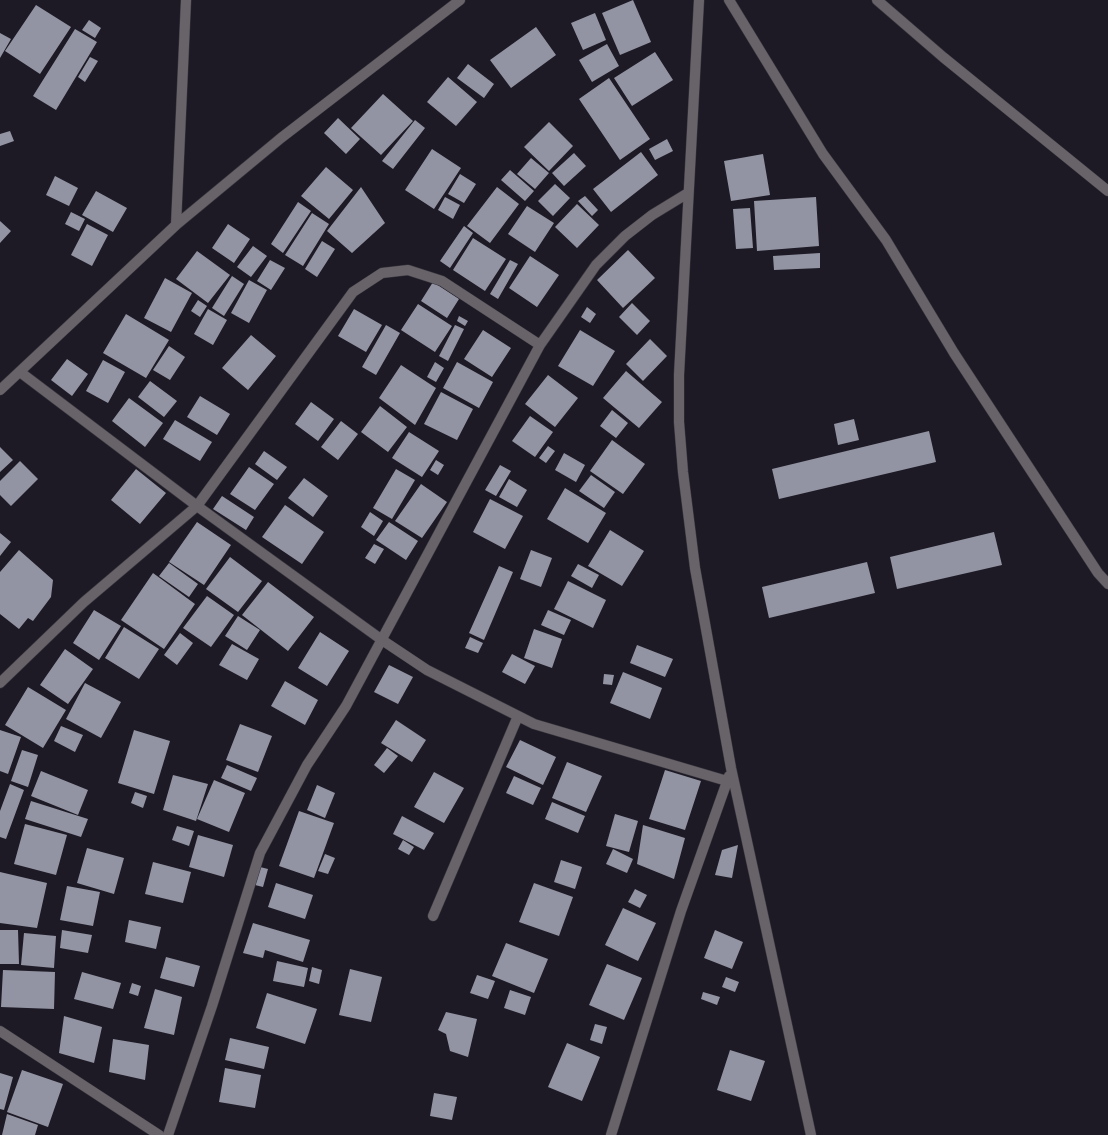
<!DOCTYPE html>
<style>
body{margin:0}
canvas{display:block;background:#1d1a25}
</style>
<canvas width="1108" height="1135"></canvas>
<script>
const ctx = document.querySelector('canvas').getContext('2d');
ctx.lineJoin = 'round';
function fill(path, color) {
  ctx.fillStyle = color;
  ctx.fill(path, 'evenodd');
}
function toPath(rows) {
  const path = new Path2D();
  for (const r of rows) {
    path.moveTo(r[0], r[1]);
    for (let i = 2; i < r.length; i += 2) path.lineTo(r[i], r[i + 1]);
  }
  return path;
}
function trace(path, color, width, dash) {
  ctx.strokeStyle = color;
  ctx.lineWidth = width;
  ctx.lineCap = dash ? 'butt' : 'round';
  ctx.setLineDash(dash || []);
  ctx.stroke(path);
}
fill(toPath([
 [633,0,651,42,620,55,602,13],
 [36,5,71,27,40,74,5,51],
 [595,13,606,40,583,50,571,23],
 [89,20,101,28,95,38,82,30],
 [536,27,556,55,511,88,490,60],
 [75,29,97,42,56,110,33,96],
 [0,33,11,39,0,58],
 [607,44,619,66,592,82,579,60],
 [655,52,673,80,632,106,614,78],
 [90,57,98,61,85,82,78,77],
 [468,64,494,84,484,98,457,78],
 [448,77,477,102,456,126,427,102],
 [609,78,650,139,620,160,579,99],
 [383,94,413,121,381,155,351,128],
 [338,118,360,139,346,154,324,133],
 [415,120,425,128,393,169,382,161],
 [549,122,573,146,549,171,524,147],
 [10,131,14,141,0,146,0,134],
 [667,139,673,151,655,160,649,149],
 [432,149,461,168,434,209,405,190],
 [641,152,658,175,611,212,593,189],
 [574,153,586,166,564,186,552,173],
 [763,154,770,195,731,201,724,161],
 [531,158,549,173,535,189,517,174],
 [326,167,353,190,329,219,301,196],
 [510,170,534,191,525,201,501,180],
 [460,174,476,184,464,203,448,194],
 [55,176,78,188,69,206,46,195],
 [555,184,570,198,553,216,538,201],
 [361,187,385,223,352,253,327,231],
 [497,187,519,204,490,243,467,226],
 [96,191,127,208,113,232,82,215],
 [585,196,598,210,592,216,578,201],
 [445,197,460,205,453,219,438,210],
 [816,197,819,246,757,251,754,201],
 [298,202,311,211,283,253,271,244],
 [577,204,599,225,577,248,555,227],
 [527,206,554,223,535,252,508,234],
 [750,208,753,248,736,249,733,209],
 [71,212,85,219,79,231,65,224],
 [312,213,329,224,303,266,285,255],
 [0,221,11,231,0,243],
 [87,224,108,235,92,266,71,255],
 [228,224,250,239,234,263,212,248],
 [464,226,473,233,450,268,440,261],
 [473,238,506,259,485,291,453,270],
 [322,241,335,249,317,277,305,269],
 [253,246,267,256,251,277,237,267],
 [628,250,655,278,623,308,597,280],
 [197,251,230,275,208,303,176,279],
 [820,253,820,268,774,270,773,256],
 [530,256,559,275,537,307,509,288],
 [270,260,285,268,271,290,257,281],
 [510,260,518,264,498,299,490,294],
 [232,276,244,284,224,316,212,308],
 [165,278,192,293,171,332,144,318],
 [249,280,267,290,249,323,231,313],
 [433,282,459,299,447,318,421,301],
 [198,300,207,306,200,317,191,311],
 [632,303,650,321,637,335,619,317],
 [418,304,452,326,435,352,401,330],
 [587,307,596,314,590,323,581,317],
 [208,309,227,320,213,345,194,334],
 [354,309,382,325,366,352,338,336],
 [126,314,169,340,146,378,103,353],
 [459,316,468,321,465,326,457,321],
 [386,325,400,333,376,375,362,367],
 [455,325,464,329,448,361,439,356],
 [483,330,511,348,492,377,464,359],
 [580,330,615,351,593,386,558,366],
 [251,335,276,356,248,390,222,368],
 [650,339,667,356,643,381,626,364],
 [169,346,185,357,170,380,153,370],
 [67,359,88,374,72,396,51,380],
 [103,360,125,372,108,403,86,391],
 [435,362,444,368,436,382,427,377],
 [457,362,493,382,479,408,443,388],
 [401,365,436,388,415,425,379,398],
 [626,371,662,402,639,428,603,398],
 [548,375,578,398,555,427,525,404],
 [150,381,177,401,164,417,138,397],
 [441,392,473,409,457,440,424,424],
 [200,396,230,414,217,435,187,417],
 [129,398,163,423,145,447,112,421],
 [311,402,334,419,318,441,295,424],
 [380,406,407,427,388,452,361,432],
 [612,410,628,423,616,438,600,426],
 [530,416,553,432,535,457,512,441],
 [854,419,859,440,838,445,834,424],
 [175,420,212,442,200,461,163,439],
 [341,421,358,434,338,460,321,447],
 [929,431,936,462,779,499,772,469],
 [409,432,439,451,422,477,392,458],
 [612,440,645,464,623,494,590,471],
 [548,446,555,451,546,463,539,458],
 [0,447,13,460,0,472],
 [264,451,287,467,277,480,255,464],
 [564,453,585,465,576,482,555,470],
 [436,460,444,465,438,475,430,470],
 [20,461,38,479,11,506,0,495,0,481],
 [500,465,511,471,496,496,485,490],
 [249,467,274,484,255,510,230,494],
 [136,469,166,493,140,524,111,500],
 [396,469,415,480,392,519,373,508],
 [591,475,615,492,604,508,579,491],
 [304,478,328,496,313,517,288,498],
 [509,479,527,490,517,507,499,497],
 [421,484,447,502,422,538,395,521],
 [565,488,606,513,588,543,547,519],
 [222,496,254,517,246,530,213,509],
 [490,499,523,516,505,549,473,532],
 [285,505,324,532,302,564,262,537],
 [370,512,383,521,374,536,361,527],
 [197,522,231,545,204,585,169,562],
 [389,522,418,541,406,560,376,540],
 [610,530,644,551,622,586,588,566],
 [994,532,1002,565,897,589,890,557],
 [0,533,11,542,0,556],
 [374,544,384,549,375,564,365,558],
 [19,550,53,580,51,597,33,621,28,618,19,629,0,614,0,572],
 [531,550,552,558,541,587,520,579],
 [230,557,262,581,238,612,206,589],
 [867,562,875,593,769,618,762,587],
 [169,563,198,584,189,597,159,576],
 [578,564,599,575,592,588,571,576],
 [499,566,513,572,484,640,469,633],
 [153,573,195,604,164,649,121,620],
 [568,581,606,600,593,628,554,609],
 [268,582,314,617,288,651,242,615],
 [207,596,234,615,211,647,183,628],
 [94,610,121,626,99,660,73,643],
 [548,610,571,620,564,635,541,625],
 [238,616,260,630,247,650,225,636],
 [124,627,159,649,139,679,105,658],
 [534,629,562,639,552,668,524,658],
 [320,632,349,651,327,686,298,668],
 [180,633,193,643,177,665,164,655],
 [470,637,483,643,478,653,465,648],
 [232,644,259,659,247,680,219,665],
 [637,645,673,659,665,677,630,663],
 [65,649,93,669,68,704,40,685],
 [512,654,535,666,525,684,502,672],
 [389,665,413,677,398,704,374,692],
 [623,672,662,688,650,719,610,703],
 [604,674,614,675,612,685,603,684],
 [285,681,318,700,305,725,271,706],
 [85,683,121,702,101,738,66,719],
 [28,687,66,710,43,748,5,725],
 [396,720,426,740,412,762,381,743],
 [240,724,272,736,258,772,226,760],
 [61,726,83,735,75,752,54,741],
 [0,730,21,737,8,774,0,771],
 [134,730,170,741,154,794,118,783],
 [520,740,556,757,543,785,506,767],
 [387,748,398,756,384,773,374,765],
 [22,750,38,755,28,787,11,781],
 [567,762,602,776,586,812,552,798],
 [227,765,257,778,251,791,221,778],
 [665,770,701,781,685,830,649,819],
 [41,771,88,790,78,815,31,796],
 [434,772,464,788,444,823,414,807],
 [173,775,208,784,196,821,163,810],
 [514,776,541,788,533,805,506,793],
 [214,780,245,793,229,832,197,819],
 [10,784,24,790,6,839,0,837,0,811],
 [317,785,335,793,325,818,307,810],
 [135,792,147,796,143,808,131,803],
 [31,801,88,819,81,837,25,819],
 [552,802,585,816,578,833,545,819],
 [299,811,334,823,314,878,279,866],
 [615,814,638,821,629,852,606,846],
 [402,816,434,833,424,850,393,834],
 [25,824,67,835,56,875,14,864],
 [643,825,685,838,674,879,637,864],
 [177,826,194,831,189,846,172,840],
 [198,835,233,845,224,877,189,867],
 [403,840,414,847,409,855,398,849],
 [738,845,732,878,715,875,722,850],
 [87,848,124,858,114,894,77,883],
 [613,849,633,859,627,873,606,864],
 [325,854,335,858,328,874,318,871],
 [561,860,582,867,575,889,554,882],
 [153,862,191,872,183,903,145,894],
 [260,867,268,869,263,887,255,885],
 [0,872,47,883,37,928,0,923],
 [276,883,313,895,305,919,268,907],
 [534,883,573,897,559,936,519,922],
 [67,886,100,892,93,926,60,920],
 [635,889,647,895,640,908,628,902],
 [623,908,656,923,638,961,605,945],
 [129,920,161,927,156,949,125,942],
 [253,923,310,940,303,962,265,950,263,958,243,953],
 [0,930,18,930,19,964,0,964],
 [62,930,92,935,88,953,60,948],
 [715,930,743,942,732,969,704,958],
 [24,933,56,936,54,968,21,965],
 [506,943,548,959,534,993,492,976],
 [166,957,200,966,194,987,160,978],
 [277,961,308,968,304,987,273,981],
 [607,964,642,978,624,1020,589,1005],
 [312,967,322,970,319,984,309,981],
 [350,969,382,977,371,1022,339,1015],
 [3,970,55,972,54,1009,1,1007],
 [82,972,121,983,113,1009,74,999],
 [477,975,495,981,488,999,470,993],
 [726,977,739,982,735,992,722,987],
 [132,983,141,986,138,996,129,993],
 [155,989,182,997,174,1035,144,1028],
 [510,990,531,997,525,1015,504,1008],
 [703,992,720,997,717,1005,701,999],
 [267,993,317,1009,305,1044,256,1028],
 [446,1012,477,1019,468,1057,450,1051,446,1034,438,1030],
 [64,1016,102,1027,94,1063,59,1053],
 [595,1024,607,1027,602,1044,590,1040],
 [230,1038,269,1047,264,1069,225,1060],
 [113,1039,149,1045,145,1080,109,1072],
 [567,1043,600,1057,582,1101,548,1087],
 [730,1050,765,1061,751,1101,717,1090],
 [225,1068,261,1075,255,1108,219,1102],
 [22,1070,63,1084,48,1127,7,1112],
 [0,1073,13,1077,4,1110,0,1109],
 [434,1093,457,1097,452,1120,430,1116],
 [7,1114,38,1125,35,1135,2,1135]
]), '#9294a3');
const street = toPath([
 [699,0,679,375,679,422,683,472,695,568,731,768,811,1135],
 [729,0,823,154,886,240,954,353,1098,573,1108,584],
 [877,0,943,57,1108,191],
 [176,225,186,0],
 [20,372,197,506,382,640,427,670,534,724,727,781],
 [0,390,176,225,281,138,460,0],
 [0,683,84,602,197,506,353,292,382,273,408,270,442,281,540,345],
 [433,916,518,716],
 [0,1031,159,1135],
 [168,1135,212,1006,260,853,307,765,346,706,540,345,596,265,625,236,652,215,688,193],
 [611,1135,681,911,729,776]
]);
trace(street, '#3a3741', 11);
trace(street, '#686369', 10);
</script>
